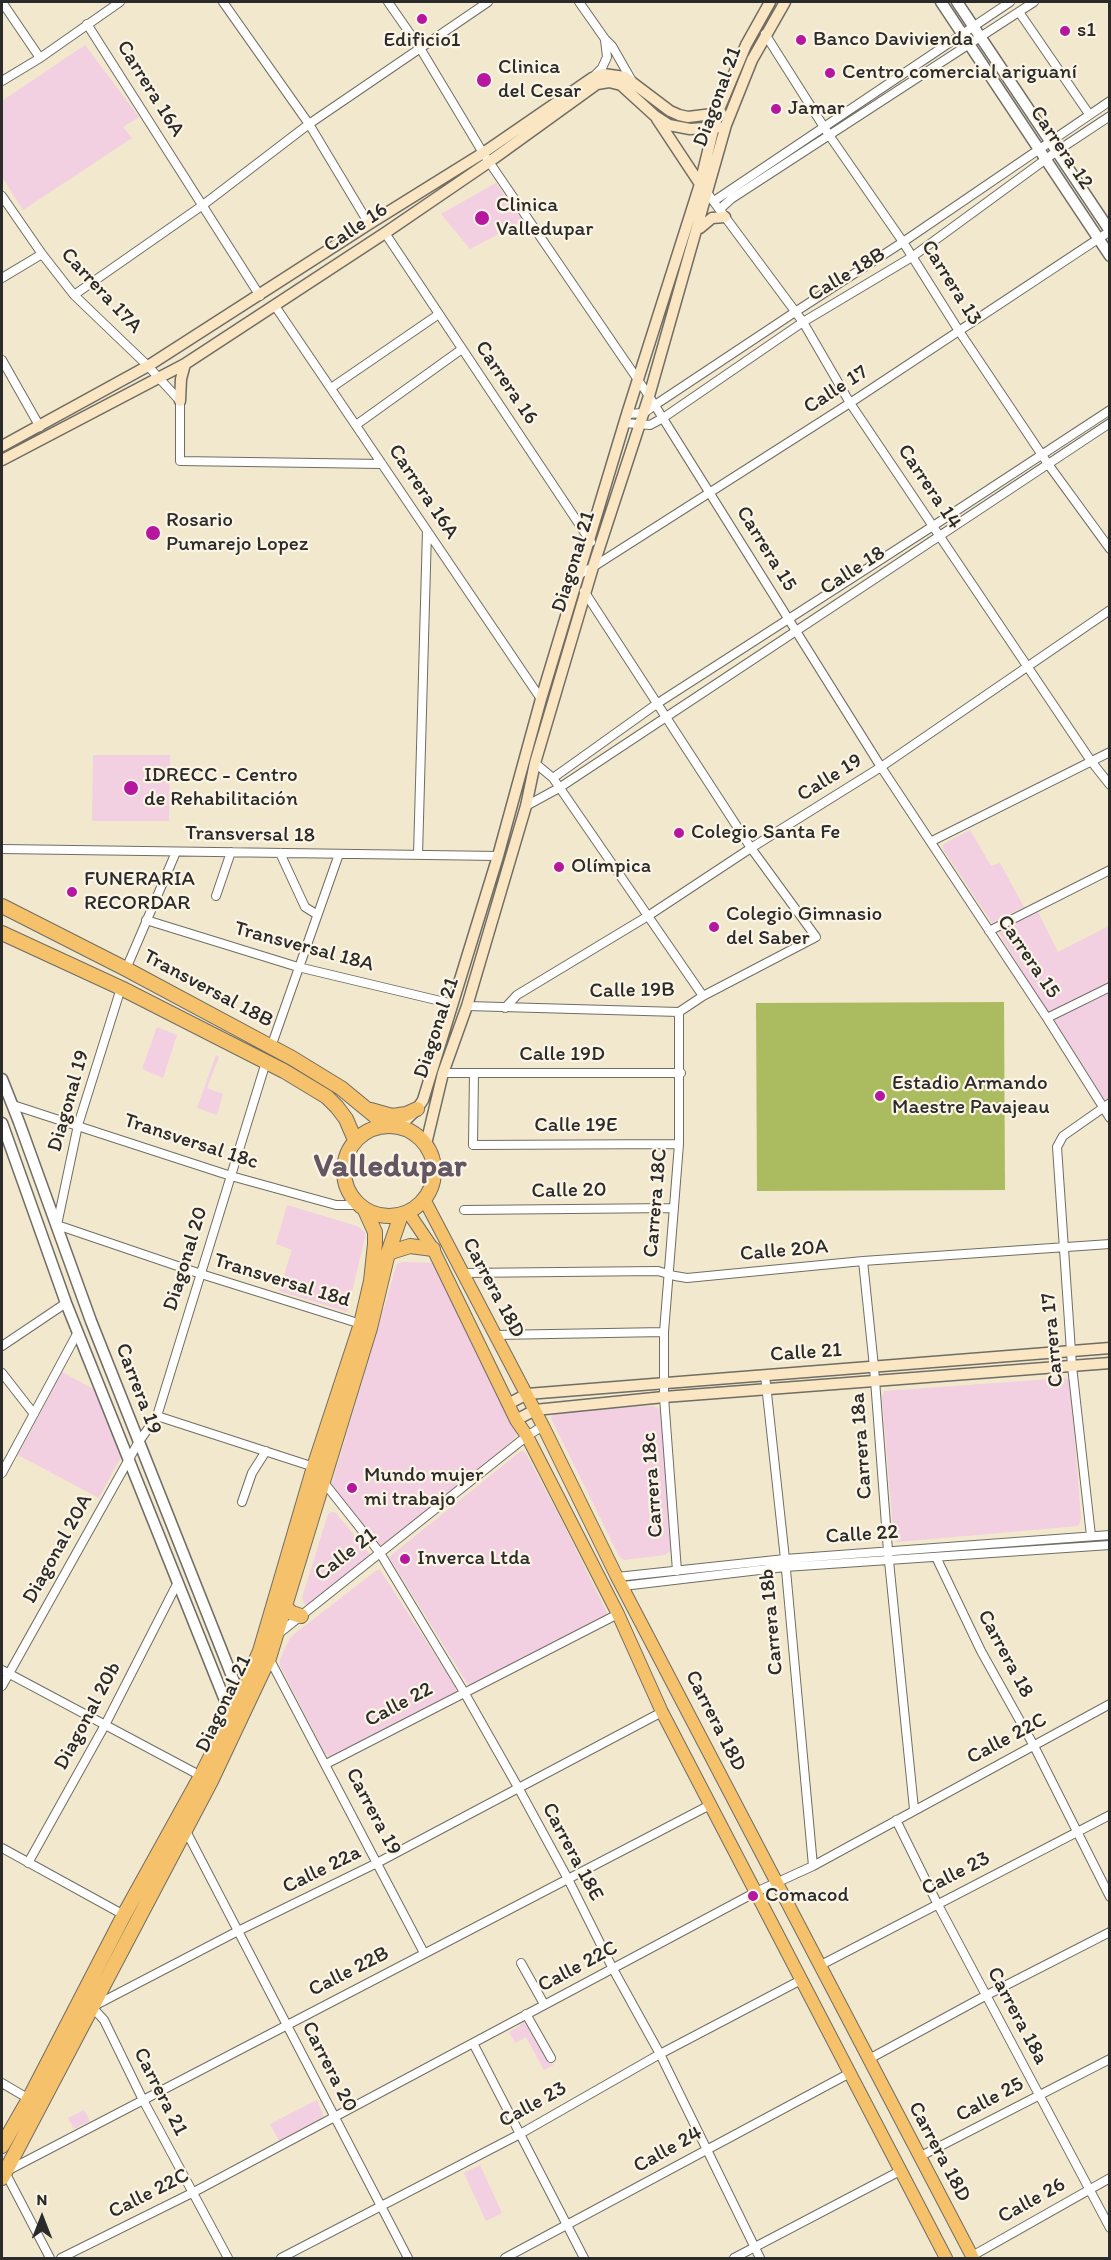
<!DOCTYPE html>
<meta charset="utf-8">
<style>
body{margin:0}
#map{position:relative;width:1111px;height:2260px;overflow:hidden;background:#f1e8cd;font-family:Itim,sans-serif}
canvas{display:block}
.frame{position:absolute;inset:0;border:3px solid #2b2b2b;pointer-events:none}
.north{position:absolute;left:12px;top:2188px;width:60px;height:60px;-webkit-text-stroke:4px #fcf5e5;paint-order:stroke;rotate:0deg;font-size:16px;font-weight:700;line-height:24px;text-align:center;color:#2b2b2b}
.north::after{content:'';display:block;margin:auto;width:21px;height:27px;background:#2b2b2b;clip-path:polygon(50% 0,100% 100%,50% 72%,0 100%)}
</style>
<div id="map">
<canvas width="1111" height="2260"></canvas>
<div class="frame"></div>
<div class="north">N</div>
</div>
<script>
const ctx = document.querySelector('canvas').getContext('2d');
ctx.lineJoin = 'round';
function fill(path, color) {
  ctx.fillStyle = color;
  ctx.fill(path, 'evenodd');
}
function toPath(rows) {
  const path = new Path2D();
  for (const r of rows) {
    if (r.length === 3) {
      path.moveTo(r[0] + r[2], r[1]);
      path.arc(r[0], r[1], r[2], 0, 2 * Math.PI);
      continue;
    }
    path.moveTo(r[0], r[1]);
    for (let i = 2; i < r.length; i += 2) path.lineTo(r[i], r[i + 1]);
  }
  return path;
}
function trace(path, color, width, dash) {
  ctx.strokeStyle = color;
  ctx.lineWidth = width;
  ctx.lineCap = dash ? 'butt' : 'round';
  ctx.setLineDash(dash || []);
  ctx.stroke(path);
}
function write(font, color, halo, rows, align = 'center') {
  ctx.font = font + ' Itim,sans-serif';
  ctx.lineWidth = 4.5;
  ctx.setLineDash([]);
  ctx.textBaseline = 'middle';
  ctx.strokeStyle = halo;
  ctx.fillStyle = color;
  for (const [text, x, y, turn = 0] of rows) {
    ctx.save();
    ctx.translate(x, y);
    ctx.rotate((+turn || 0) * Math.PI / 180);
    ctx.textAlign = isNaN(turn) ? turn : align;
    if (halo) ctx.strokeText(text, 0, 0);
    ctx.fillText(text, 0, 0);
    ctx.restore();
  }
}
fill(toPath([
 [85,45,139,117,123,127,132,138,23,210,2,177,2,101],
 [496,183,523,221,470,249,441,214],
 [93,755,170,755,169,821,92,821],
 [970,830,991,866,1000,863,1024,907,992,923,943,849,943,845,947,842],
 [1037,910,1058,952,1109,926,1109,983,1048,1013,997,930],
 [1109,990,1109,1097,1103,1101,1053,1017],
 [157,1027,177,1035,163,1078,142,1069],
 [216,1055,219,1057,207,1088,223,1094,217,1115,197,1108],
 [287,1205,357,1226,366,1233,347,1312,279,1291,292,1250,276,1244],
 [403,1262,433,1263,519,1430,513,1440,383,1545,379,1545,332,1493,331,1487,396,1267,398,1263],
 [62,1372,97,1391,122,1455,99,1498,18,1455],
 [1065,1378,1070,1380,1081,1519,1078,1526,897,1542,894,1539,882,1398,884,1391],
 [653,1406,661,1410,672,1550,665,1555,623,1560,619,1556,551,1418,552,1413,561,1410],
 [521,1451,525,1452,563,1523,609,1617,472,1687,467,1683,389,1557],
 [332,1512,336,1513,372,1557,310,1606,304,1603,302,1598,328,1514],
 [377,1570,380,1570,455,1686,457,1693,331,1758,325,1753,280,1666,280,1659,289,1640,293,1635],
 [527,2018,553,2065,544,2070,526,2037,515,2043,509,2032,520,2026,519,2022],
 [317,2100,323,2114,322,2119,279,2141,270,2124],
 [84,2110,90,2121,74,2129,68,2118],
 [480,2165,502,2213,486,2221,464,2173]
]), '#f2cfe1');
fill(toPath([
 [1004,1002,1005,1190,757,1191,756,1003]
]), '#abbc60');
const minor = toPath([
 [2,2,40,58],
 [223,2,309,124,369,224],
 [388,2,420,48,483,153,649,396,881,767,1047,1018,1110,1118],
 [579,2,605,39,612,46,632,81],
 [1019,12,1089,114],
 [87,24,260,296],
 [765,34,829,135,903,242,959,331,1048,464,1110,549],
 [594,76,602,68,607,57,605,40],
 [2,81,40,58,120,2],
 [708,194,803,322,850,403,1091,761,1110,785],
 [2,196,42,254,74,295,148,366,180,401,180,461,382,464],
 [714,201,1010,2],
 [720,209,731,199,1034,2],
 [385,233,591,542],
 [2,278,42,254],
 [74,295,203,205,309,124,488,2],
 [275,306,541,699],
 [2,360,40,427],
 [331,388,439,314],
 [627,414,644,413,655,405,795,312,903,242,1110,101],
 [625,423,650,425,663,418,803,322,912,257,1057,151,1110,116],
 [356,425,462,349],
 [580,574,593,567,850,403,1110,231],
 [535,763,553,778,703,996],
 [553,778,658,703,933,526,1110,410],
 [526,806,559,788,1110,423],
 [932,841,1110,752],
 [2,849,498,856],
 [280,853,305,907,316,914],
 [418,855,427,531],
 [216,896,231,852],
 [146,920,298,967,453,1004],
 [989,931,1110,870],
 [126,969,176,852],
 [121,988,78,1125,57,1225,201,1274,361,1324],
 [467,1006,679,1012,703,996,816,937,751,848,584,591],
 [505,1008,517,995,648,916,751,848,881,767,1110,610],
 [1047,1018,1110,987],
 [271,1047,339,854],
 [443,1073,681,1073],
 [474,1073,473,1145,679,1144],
 [13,1105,231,1176,336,1205,359,1205],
 [464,1210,674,1208],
 [863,1261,874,1367,888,1551,914,1809],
 [462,1273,658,1271,675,1276,687,1278,863,1261,1110,1244],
 [495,1335,664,1332],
 [2,1346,66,1303],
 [2,1373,34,1414],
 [765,1375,785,1559,813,1866],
 [157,1416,314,1467,315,1469],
 [2,1473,78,1332],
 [322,1480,380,1553,464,1692,519,1789,568,1879,613,1969,660,2054,760,2258],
 [242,1502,252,1473,266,1451],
 [1091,1536,1072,1366,1057,1147,1063,1136,1110,1103],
 [936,1557,981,1651,1034,1746,1110,1897],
 [677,1571,664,1397,664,1332,679,1144,679,1012],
 [617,1577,785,1559,1110,1535],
 [623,1586,785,1567,1110,1545],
 [278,1634,527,1436,543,1426],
 [269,1658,424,1953],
 [2,1670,201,1776],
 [2,1686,138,1443,157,1416,266,1062],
 [326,1764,618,1614],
 [896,1820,937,1903,1110,2228],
 [185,1829,408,2258],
 [2,1848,124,1915],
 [28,1863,105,1725,177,1584],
 [521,1963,544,2004],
 [819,1966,1110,1815],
 [526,2014,551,2058],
 [473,2043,584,2258],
 [869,2059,985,1996,1110,1932],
 [2,2083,29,2099],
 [919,2157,1110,2059],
 [972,2256,1110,2178],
 [50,2258,5,2172,710,1805],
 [61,2258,192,2193,756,1892,813,1866,1110,1704],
 [228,2258,143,2100,104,2020,92,2007,238,1931,377,1863,662,1712],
 [281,2258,520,2134,660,2054,801,1980],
 [505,2258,850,2073],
 [734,2258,900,2171]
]);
const tertiary = toPath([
 [941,2,1110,256],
 [957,2,1110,231],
 [2,1079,19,1122,91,1321,241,1699],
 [2,1123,66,1303,232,1718]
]);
const secondary = toPath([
 [657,119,700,184],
 [700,228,712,218,725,217],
 [180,401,181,379,185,364],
 [2,446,148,366,369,224,483,153,592,78,603,74,625,77,670,111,679,115,688,117,721,113],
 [2,460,185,364,385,233,489,162,597,84,609,82,621,85,655,116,669,125,690,129,719,127],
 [394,1125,406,1120,417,1109,423,1100,498,856,541,699,627,414,700,184,717,114,746,45,770,2],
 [426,1144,443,1073,467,1006,526,806,535,763,593,567,649,396,726,125,752,60,785,2],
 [508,1404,527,1394,1110,1348],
 [516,1420,535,1410,664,1397,1110,1363]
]);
const primary = toPath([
 [424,1199,543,1426,617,1577,973,2258],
 [408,1212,433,1249,516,1420,527,1436,618,1614,662,1712,946,2258]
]);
const trunk = toPath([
 [2,906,126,969,292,1058,341,1088,375,1116,383,1125],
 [2,933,121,988,284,1071,327,1097,337,1107,346,1119,355,1140],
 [371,1110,392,1116,406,1114,417,1109],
 [389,1171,45],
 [388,1253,410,1246,433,1249],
 [285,1607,292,1613,301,1616],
 [2,2146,29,2099,124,1915,201,1776,231,1716,260,1651,314,1467,361,1324,371,1281,375,1244,375,1232,365,1210],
 [2,2178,211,1781,269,1658,370,1328,388,1253,401,1215]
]);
trace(minor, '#706d64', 10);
trace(tertiary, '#706d64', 13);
trace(secondary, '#706d64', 13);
trace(primary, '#706d64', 14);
trace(trunk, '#706d64', 16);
trace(minor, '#fff', 8);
trace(tertiary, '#fff', 10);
trace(secondary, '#fbe6c4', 10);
trace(primary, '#f5c16b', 12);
trace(trunk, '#f5c16b', 14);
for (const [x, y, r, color] of [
 [422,19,6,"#b5179e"],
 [1065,31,6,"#b5179e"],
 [801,40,6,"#b5179e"],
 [830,73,6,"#b5179e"],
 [484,80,8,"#b5179e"],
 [776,109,6,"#b5179e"],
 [482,218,8,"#b5179e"],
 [153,533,8,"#b5179e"],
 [131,788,8,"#b5179e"],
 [679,833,6,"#b5179e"],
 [559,867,6,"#b5179e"],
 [72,892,6,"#b5179e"],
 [714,927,6,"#b5179e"],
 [880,1096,6,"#b5179e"],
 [352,1488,6,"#b5179e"],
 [405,1559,6,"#b5179e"],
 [753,1896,6,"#b5179e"]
]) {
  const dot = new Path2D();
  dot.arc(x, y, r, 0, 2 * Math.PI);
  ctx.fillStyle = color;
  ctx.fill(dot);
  trace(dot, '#fcf5e5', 2);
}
write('21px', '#2b2b2b', '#fcf5e5', [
 ["s1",1077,31],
 ["Banco Davivienda",813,40],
 ["Edificio1",422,41,"center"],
 ["Clinica",498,68],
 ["del Cesar",498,92],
 ["Centro comercial ariguaní",842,73],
 ["Jamar",788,109],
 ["Clinica",496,206],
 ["Valledupar",496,230],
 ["Rosario",166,521],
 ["Pumarejo Lopez",166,545],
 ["IDRECC - Centro",144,776],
 ["de Rehabilitación",144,800],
 ["Colegio Santa Fe",691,833],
 ["Olímpica",571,867],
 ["FUNERARIA",84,880],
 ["RECORDAR",84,904],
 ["Colegio Gimnasio",726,915],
 ["del Saber",726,939],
 ["Estadio Armando",892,1084],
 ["Maestre Pavajeau",892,1108],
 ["Mundo mujer",364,1476],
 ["mi trabajo",364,1500],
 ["Inverca Ltda",417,1559],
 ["Comacod",765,1896]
], 'left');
write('21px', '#2b2b2b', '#fcf5e5', [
 ["Carrera 16A",150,89,58],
 ["Diagonal 21",718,97,-70],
 ["Carrera 12",1061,148,56],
 ["Calle 16",356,228,-34],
 ["Calle 18B",847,275,-31],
 ["Carrera 13",951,283,58],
 ["Carrera 17A",101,291,47],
 ["Carrera 16",506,383,56],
 ["Calle 17",836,390,-33],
 ["Carrera 14",929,487,56],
 ["Carrera 16A",423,492,56],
 ["Carrera 15",766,549,58],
 ["Diagonal 21",574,562,-73],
 ["Calle 18",853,571,-33],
 ["Calle 19",830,778,-32],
 ["Transversal 18",250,835,1],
 ["Transversal 18A",304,947,15],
 ["Carrera 15",1028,957,56],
 ["Transversal 18B",208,989,28],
 ["Calle 19B",632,991,-1],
 ["Diagonal 21",437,1028,-72],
 ["Calle 19D",562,1055],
 ["Diagonal 19",69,1101,-74],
 ["Calle 19E",576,1126],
 ["Transversal 18c",191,1142,18],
 ["Calle 20",569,1191,-1],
 ["Carrera 18C",656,1203,-85],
 ["Calle 20A",784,1251,-5],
 ["Diagonal 20",186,1259,-73],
 ["Transversal 18d",282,1281,17],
 ["Carrera 18D",493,1288,62],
 ["Carrera 17",1053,1340,-95],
 ["Calle 21",806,1353,-4],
 ["Carrera 19",138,1389,69],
 ["Carrera 18a",862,1446,-94],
 ["Carrera 18c",653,1485,-94],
 ["Calle 22",862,1535,-4],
 ["Diagonal 20A",58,1549,-61],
 ["Calle 21",346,1555,-38],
 ["Carrera 18b",772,1622,-95],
 ["Carrera 18",1005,1654,62],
 ["Diagonal 21",224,1704,-65],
 ["Calle 22",399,1705,-28],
 ["Diagonal 20b",88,1716,-62],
 ["Carrera 18D",715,1721,63],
 ["Calle 22C",1007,1739,-28],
 ["Carrera 19",373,1812,62],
 ["Carrera 18E",572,1852,62],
 ["Calle 22a",322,1870,-26],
 ["Calle 23",956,1874,-27],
 ["Calle 22C",578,1967,-28],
 ["Calle 22B",349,1972,-27],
 ["Carrera 18a",1017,2016,62],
 ["Carrera 20",329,2067,63],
 ["Carrera 21",160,2092,63],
 ["Calle 25",990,2100,-28],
 ["Calle 23",533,2105,-29],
 ["Calle 24",668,2150,-29],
 ["Carrera 18D",939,2152,62],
 ["Calle 22C",149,2194,-27],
 ["Calle 26",1032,2201,-29]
]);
write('bold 33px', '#645663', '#fcf5e5', [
 ["Valledupar",390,1168]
]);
</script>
